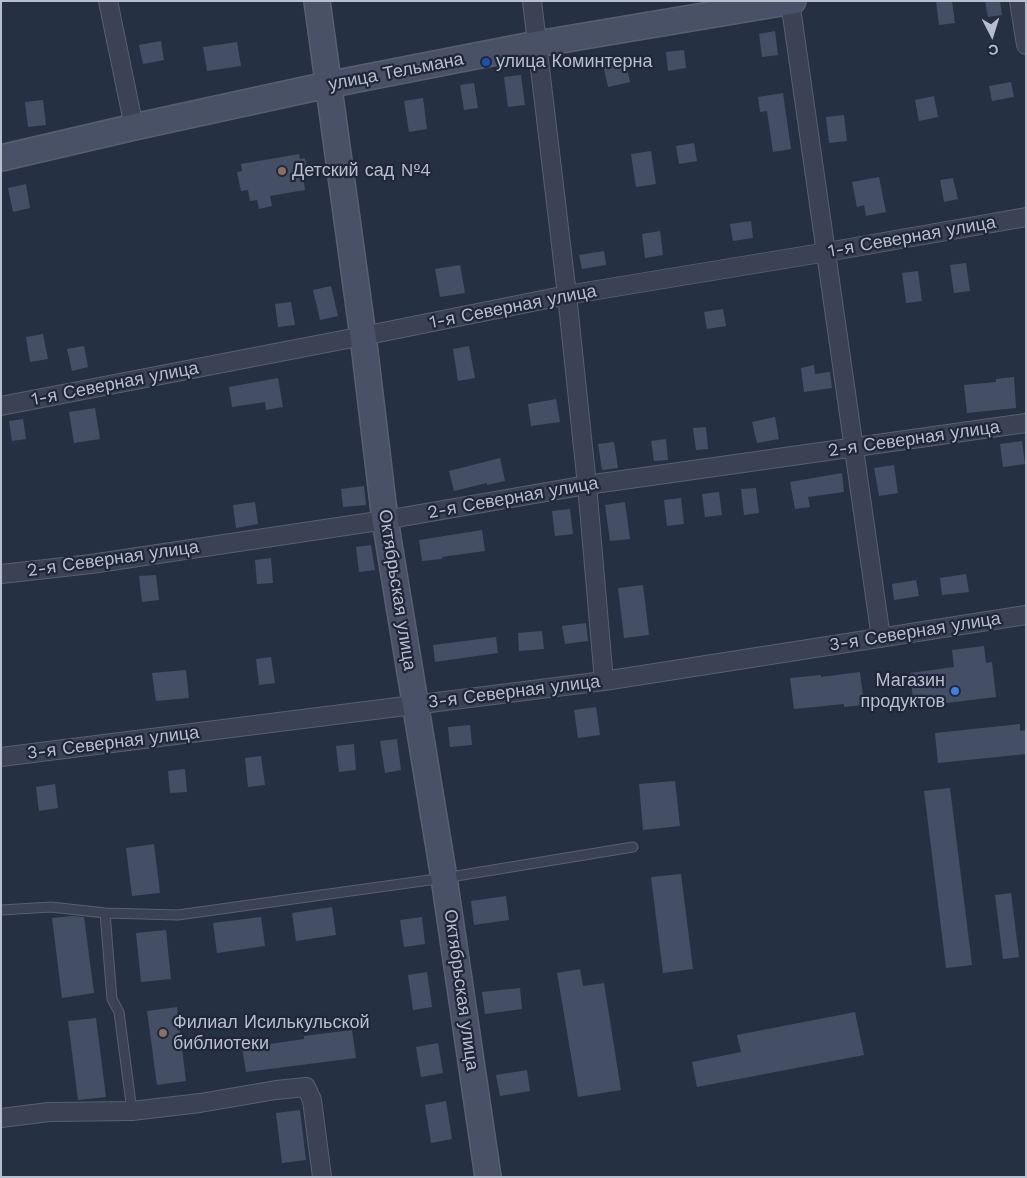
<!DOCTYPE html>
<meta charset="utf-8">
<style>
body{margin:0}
#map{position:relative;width:1027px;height:1178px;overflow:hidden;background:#263043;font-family:"Work Sans",sans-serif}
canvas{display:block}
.frame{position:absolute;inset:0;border:2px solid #b7becd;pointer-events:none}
.north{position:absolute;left:967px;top:10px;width:50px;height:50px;-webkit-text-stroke:4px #1f2738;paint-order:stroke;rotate:175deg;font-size:14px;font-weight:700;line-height:20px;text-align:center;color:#b7becd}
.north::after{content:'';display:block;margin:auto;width:18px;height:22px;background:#b7becd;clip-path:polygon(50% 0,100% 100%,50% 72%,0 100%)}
</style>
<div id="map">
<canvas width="1027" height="1178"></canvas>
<div class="frame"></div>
<div class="north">С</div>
</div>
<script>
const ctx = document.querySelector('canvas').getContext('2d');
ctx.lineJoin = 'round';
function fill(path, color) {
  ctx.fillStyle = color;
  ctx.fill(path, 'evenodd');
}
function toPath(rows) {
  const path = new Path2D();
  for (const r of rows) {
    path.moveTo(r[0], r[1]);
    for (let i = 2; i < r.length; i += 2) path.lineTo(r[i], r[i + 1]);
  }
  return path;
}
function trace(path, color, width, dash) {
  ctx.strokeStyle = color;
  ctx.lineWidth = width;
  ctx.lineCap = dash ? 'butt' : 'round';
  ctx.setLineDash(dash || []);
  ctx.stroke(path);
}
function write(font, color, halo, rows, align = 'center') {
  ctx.font = font + ' "Work Sans",sans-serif';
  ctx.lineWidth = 4.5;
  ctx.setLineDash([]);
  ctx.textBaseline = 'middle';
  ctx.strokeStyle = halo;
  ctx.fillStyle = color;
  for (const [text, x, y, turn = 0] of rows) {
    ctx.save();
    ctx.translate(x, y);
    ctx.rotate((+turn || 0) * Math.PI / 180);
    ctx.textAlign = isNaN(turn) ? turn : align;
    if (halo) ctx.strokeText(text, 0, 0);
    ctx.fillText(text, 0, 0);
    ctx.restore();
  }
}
fill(toPath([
 [936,1,952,1,955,23,939,25],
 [985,1,1000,1,1002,15,988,17],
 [775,31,778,55,762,57,759,34],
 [161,41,164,60,143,64,139,45],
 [237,42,241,66,207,71,203,47],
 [684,50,686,68,668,71,666,52],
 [624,56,630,82,608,87,602,61],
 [521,75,525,105,508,107,504,77],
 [1011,82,1014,97,992,101,989,86],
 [474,83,478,108,464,110,460,85],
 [783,93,791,149,773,152,767,111,760,112,758,97],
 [934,96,938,117,919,121,915,100],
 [423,98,427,129,409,132,404,101],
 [43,100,46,125,28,127,25,102],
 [844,115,847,141,829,143,826,117],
 [694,143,697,161,679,164,676,146],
 [651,151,656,184,636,187,631,154],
 [299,154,300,159,305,158,308,173,303,174,305,190,270,196,272,206,259,209,257,200,250,201,248,190,241,191,237,172,242,171,241,164],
 [879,177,886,212,866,216,864,205,857,207,852,182],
 [953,178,958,199,944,202,940,180],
 [26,184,30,208,13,212,8,188],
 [751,221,753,238,733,241,730,224],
 [660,231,663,255,645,258,642,234],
 [604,251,606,265,582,269,579,255],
 [966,263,970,291,954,293,950,265],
 [460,265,465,293,440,297,435,269],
 [918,271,922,301,906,303,902,273],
 [331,286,338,316,320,320,313,290],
 [291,302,295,325,278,327,275,304],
 [723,309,726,326,707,329,704,312],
 [43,334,48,359,30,362,26,337],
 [84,346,88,367,72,371,67,349],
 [469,346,475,378,458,381,453,349],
 [814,365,815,374,830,372,832,388,804,392,801,368],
 [1014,377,1016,408,967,413,964,385,996,382,996,379],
 [278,378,283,407,266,410,265,402,232,407,229,387],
 [556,399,560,422,531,426,528,404],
 [95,408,100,439,74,443,69,412],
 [775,417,779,439,757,443,752,422],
 [23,419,26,439,12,441,9,421],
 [706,427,708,449,696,450,693,428],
 [666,439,668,460,654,461,651,441],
 [1022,441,1025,464,1003,467,1000,444],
 [614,442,618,468,602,470,598,444],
 [500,458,505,481,487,485,487,483,454,491,449,471],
 [894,465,898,493,879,496,874,468],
 [842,473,844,492,808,497,810,507,795,509,790,482],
 [364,486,366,505,343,507,341,489],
 [756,488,759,513,744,515,741,489],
 [719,492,722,515,705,517,702,494],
 [681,498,684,524,667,526,664,500],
 [255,502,258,524,236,528,233,505],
 [625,502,630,539,610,541,605,505],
 [570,509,573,534,555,536,552,511],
 [482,530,485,551,442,557,442,559,422,561,419,540],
 [371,545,375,570,359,572,356,547],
 [271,558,273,583,257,584,255,560],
 [966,574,969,592,942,595,940,578],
 [156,575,159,600,142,602,139,576],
 [916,580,919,596,894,600,892,584],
 [643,585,649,635,624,638,618,588],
 [586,623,588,641,565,644,562,626],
 [542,631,544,649,519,651,518,633],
 [496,637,498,653,435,662,433,645],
 [984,646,986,663,992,662,996,697,914,707,910,673,954,667,952,650],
 [271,657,275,683,259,685,256,659],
 [186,670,189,698,156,701,152,673],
 [860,672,864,705,844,707,844,704,794,709,790,678,821,675,821,677],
 [596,707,600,735,578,738,574,710],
 [1020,724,1020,731,1026,730,1026,754,938,763,935,733],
 [470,725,472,745,450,747,448,727],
 [397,739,401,770,385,773,380,741],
 [354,744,356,770,339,772,336,746],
 [261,756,265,785,248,787,245,758],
 [185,769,187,792,170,793,168,771],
 [675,781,680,826,643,830,639,784],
 [55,784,58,808,39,811,36,787],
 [950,788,972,965,946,968,924,791],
 [154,844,160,893,132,896,126,848],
 [681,874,693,969,663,973,651,877],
 [1011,893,1019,957,1003,959,995,895],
 [506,896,509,920,474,925,471,901],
 [332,907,336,935,296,941,292,913],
 [72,916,84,917,94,993,62,998,52,918],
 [261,917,265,946,217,953,213,923],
 [422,917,425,944,404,947,400,920],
 [166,930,171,979,141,982,136,933],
 [580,969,583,986,604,983,621,1090,578,1097,557,973],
 [427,972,432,1007,413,1010,408,975],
 [520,988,522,1009,485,1014,482,992],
 [177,1007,186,1081,157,1085,147,1011],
 [855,1012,864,1055,697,1087,692,1062,741,1052,737,1035],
 [96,1018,106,1097,78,1100,68,1021],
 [352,1030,356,1058,246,1072,242,1048,304,1039,304,1036],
 [438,1043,443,1073,421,1077,416,1047],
 [527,1070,530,1091,500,1096,496,1075],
 [446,1101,452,1139,431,1143,425,1105],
 [300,1110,306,1160,282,1163,276,1113]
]), '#444f66');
const lane = toPath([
 [1,910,51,907,105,913,178,915,444,878,633,847],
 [105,913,112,999,119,1012,132,1111]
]);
const street = toPath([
 [108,1,134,127],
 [532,1,567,295,587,485,604,681],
 [790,1,881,638],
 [1019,1,1026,45],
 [1,406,363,336,567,295,827,252,1026,217],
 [1,574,91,564,385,520,587,485,1026,423],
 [1,757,604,681,1026,615],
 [1,1118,49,1112,132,1111,200,1103,276,1090,306,1087,312,1100,322,1177]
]);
const secondary = toPath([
 [317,1,363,336,385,520,444,878,488,1177],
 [1,158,134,127,327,85,537,44,793,1]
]);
trace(lane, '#586070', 11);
trace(street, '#586070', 20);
trace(secondary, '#586070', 28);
trace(lane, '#3a4253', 9);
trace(street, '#3a4253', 18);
trace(secondary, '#485166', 25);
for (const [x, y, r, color] of [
 [486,62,5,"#1a4fb4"],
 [282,171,5,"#8d6e63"],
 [955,691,5,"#3f7fe0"],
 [163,1033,5,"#8d6e63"]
]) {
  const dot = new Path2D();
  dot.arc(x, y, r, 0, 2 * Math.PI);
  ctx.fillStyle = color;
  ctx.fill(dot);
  trace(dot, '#1f2738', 2);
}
write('18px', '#b7becd', '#1f2738', [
 ["улица Коминтерна",496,62],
 ["Детский сад №4",292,171],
 ["Магазин",945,681,"right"],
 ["продуктов",945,702,"right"],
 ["Филиал Исилькульской",173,1023],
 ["библиотеки",173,1044]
], 'left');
write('18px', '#b7becd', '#1f2738', [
 ["улица Тельмана",396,72,-11],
 ["1-я Северная улица",912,237,-10],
 ["1-я Северная улица",513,307,-11],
 ["1-я Северная улица",115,384,-11],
 ["2-я Северная улица",914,439,-8],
 ["2-я Северная улица",513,498,-10],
 ["2-я Северная улица",113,559,-8],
 ["Октябрьская улица",397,590,81],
 ["3-я Северная улица",915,632,-9],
 ["3-я Северная улица",514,692,-7],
 ["3-я Северная улица",113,743,-7],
 ["Октябрьская улица",461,990,82]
]);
</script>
